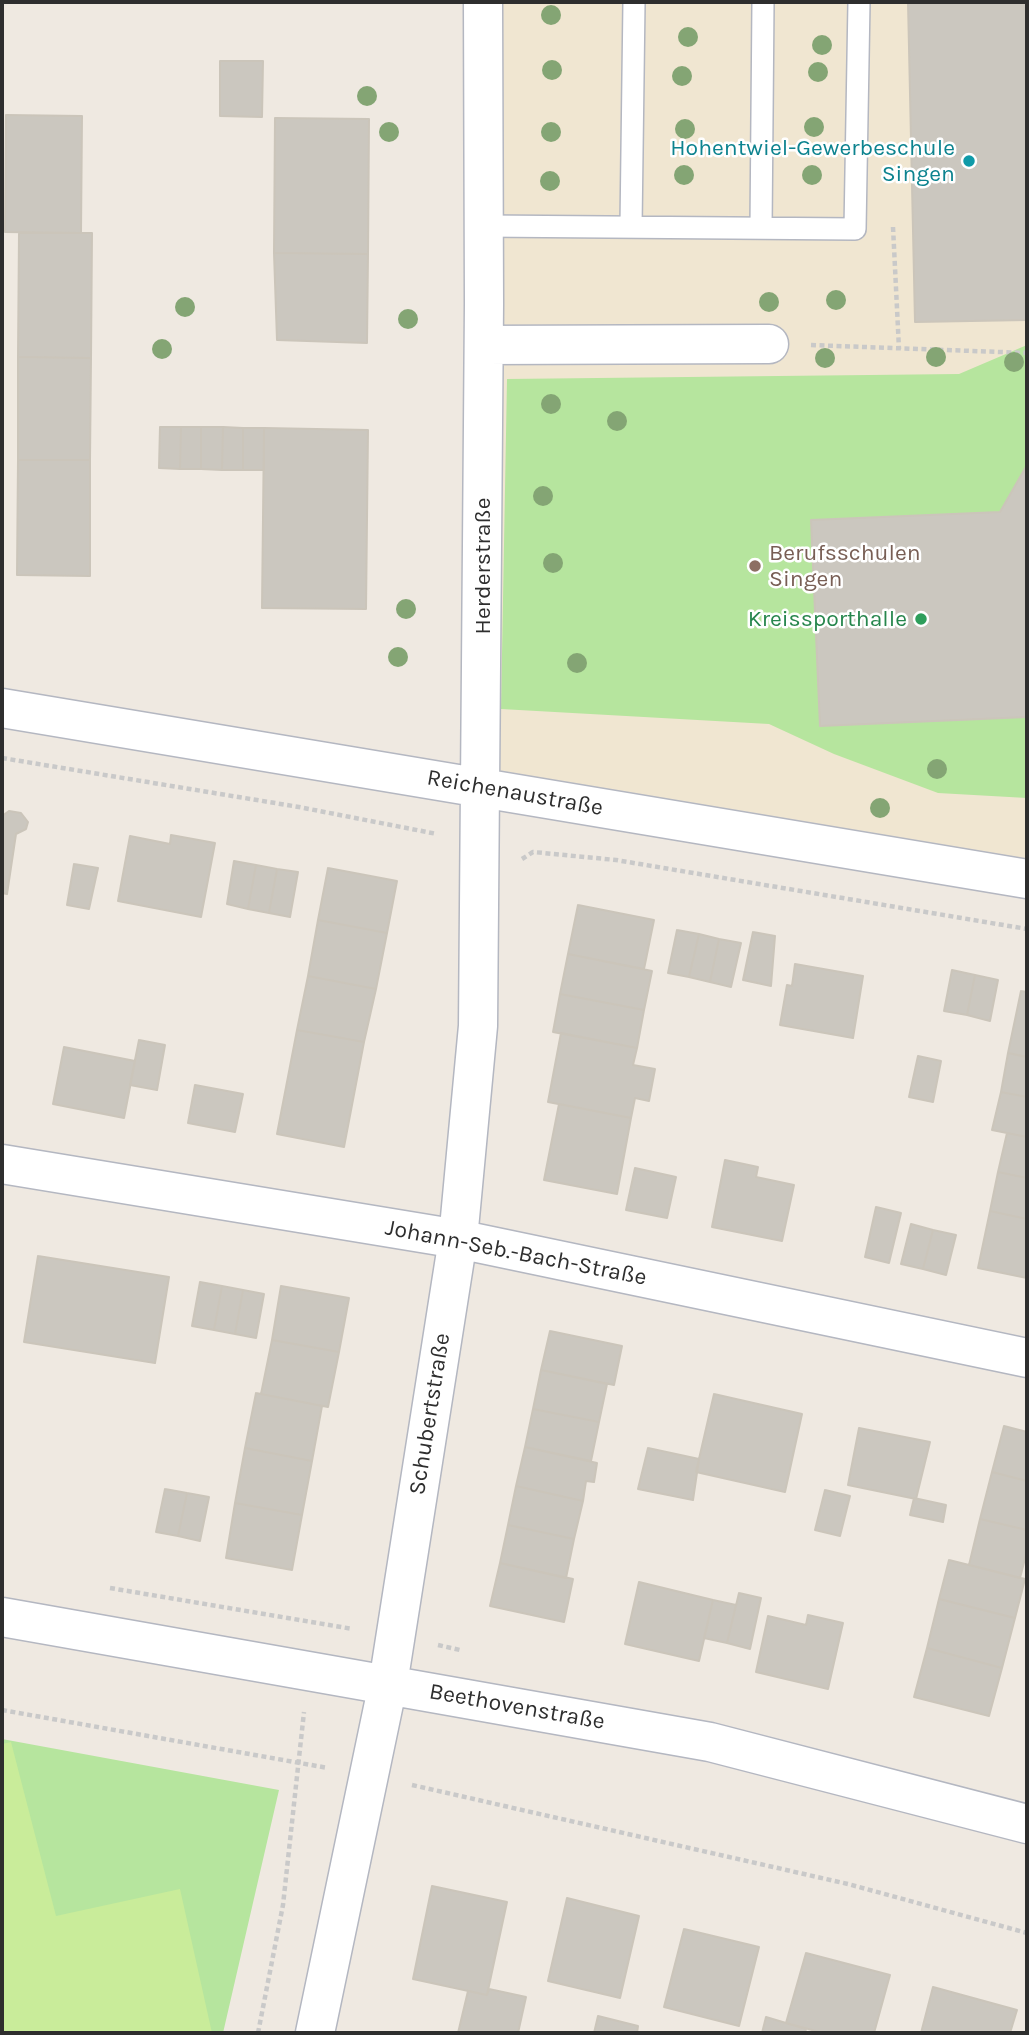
<!DOCTYPE html>
<meta charset="utf-8">
<style>
body{margin:0}
#map{position:relative;width:1029px;height:2035px;overflow:hidden;background:#efe9e1;font-family:Karla,sans-serif}
canvas{display:block}
.frame{position:absolute;inset:0;border:4px solid #2e2e2e;pointer-events:none}
</style>
<div id="map">
<canvas width="1029" height="2035"></canvas>
<div class="frame"></div>
</div>
<script>
const ctx = document.querySelector('canvas').getContext('2d');
ctx.lineJoin = 'round';
function fill(path, color) {
  ctx.fillStyle = color;
  ctx.fill(path, 'evenodd');
}
function toPath(rows) {
  const path = new Path2D();
  for (const r of rows) {
    path.moveTo(r[0], r[1]);
    for (let i = 2; i < r.length; i += 2) path.lineTo(r[i], r[i + 1]);
  }
  return path;
}
function trace(path, color, width, dash) {
  ctx.strokeStyle = color;
  ctx.lineWidth = width;
  ctx.lineCap = dash ? 'butt' : 'round';
  ctx.setLineDash(dash || []);
  ctx.stroke(path);
}
function write(font, color, halo, rows, align = 'center') {
  ctx.font = font + ' Karla,sans-serif';
  ctx.lineWidth = 5;
  ctx.setLineDash([]);
  ctx.textBaseline = 'middle';
  ctx.strokeStyle = halo;
  ctx.fillStyle = color;
  for (const [text, x, y, turn = 0] of rows) {
    ctx.save();
    ctx.translate(x, y);
    ctx.rotate((+turn || 0) * Math.PI / 180);
    ctx.textAlign = isNaN(turn) ? turn : align;
    if (halo) ctx.strokeText(text, 0, 0);
    ctx.fillText(text, 0, 0);
    ctx.restore();
  }
}
fill(toPath([
 [483,2,1027,2,1027,879,482,787]
]), '#f0e6d1');
fill(toPath([
 [1027,345,1027,798,938,793,834,754,769,724,501,709,507,379,959,374],
 [2,1739,279,1790,223,2033,2,2033]
]), '#b6e59e');
fill(toPath([
 [11,1742,56,1916,180,1889,212,2033,2,2033,2,1744]
]), '#c9ec9a');
const building = toPath([
 [908,2,1027,2,1027,320,915,322,908,2],
 [220,61,263,61,262,117,220,116,220,61],
 [6,115,82,116,81,233,5,232,6,115],
 [275,118,369,119,368,254,274,253,275,118],
 [19,233,92,233,91,358,18,357,19,233],
 [274,253,368,254,367,343,277,340,274,253],
 [18,357,91,358,90,460,18,460,18,357],
 [160,427,181,427,180,469,159,468,160,427],
 [181,427,201,427,201,469,180,469,181,427],
 [201,427,223,427,222,470,201,469,201,427],
 [223,427,243,428,243,470,222,470,223,427],
 [243,428,264,428,264,470,243,470,243,428],
 [264,428,368,430,366,609,262,608,264,428],
 [18,460,90,460,90,576,17,575,18,460],
 [1027,465,1027,717,820,726,811,520,1000,512,1027,465],
 [9,811,21,813,28,822,26,829,16,834,7,894,2,893,2,816,9,811],
 [171,835,215,843,201,917,118,901,130,836,170,844,171,835],
 [234,861,256,865,248,909,227,904,234,861],
 [74,864,98,868,89,909,67,905,74,864],
 [256,865,277,869,269,913,248,909,256,865],
 [328,868,397,881,387,933,318,920,328,868],
 [277,869,298,872,290,917,269,913,277,869],
 [578,905,654,920,644,969,568,954,578,905],
 [318,920,387,933,376,989,308,976,318,920],
 [677,930,699,934,689,977,668,973,677,930],
 [753,932,775,936,771,986,743,980,753,932],
 [699,934,719,939,710,982,689,977,699,934],
 [719,939,741,943,731,987,710,982,719,939],
 [568,954,652,971,644,1010,560,994,568,954],
 [795,964,863,976,853,1038,780,1025,787,985,792,986,795,964],
 [952,970,975,975,967,1015,944,1011,952,970],
 [975,975,998,980,990,1021,967,1015,975,975],
 [308,976,376,989,364,1042,297,1030,308,976],
 [1021,991,1027,992,1027,1057,1008,1053,1021,991],
 [560,994,644,1010,637,1048,553,1032,560,994],
 [297,1030,364,1042,344,1147,277,1134,297,1030],
 [561,1033,637,1048,633,1065,655,1069,649,1101,635,1098,631,1118,548,1102,561,1033],
 [139,1040,165,1045,157,1090,130,1085,139,1040],
 [64,1047,135,1061,124,1118,53,1104,64,1047],
 [1008,1053,1027,1057,1027,1097,1001,1092,1008,1053],
 [918,1056,941,1061,933,1102,909,1097,918,1056],
 [195,1085,243,1094,235,1132,188,1123,195,1085],
 [1001,1092,1027,1097,1027,1137,992,1130,1001,1092],
 [559,1104,631,1118,617,1194,544,1180,559,1104],
 [1007,1133,1027,1137,1027,1178,998,1172,1007,1133],
 [725,1160,758,1167,756,1177,794,1185,782,1241,712,1227,725,1160],
 [635,1168,676,1177,667,1218,626,1210,635,1168],
 [998,1172,1027,1178,1027,1219,990,1211,998,1172],
 [876,1207,901,1213,889,1263,865,1257,876,1207],
 [990,1211,1027,1219,1027,1278,978,1268,990,1211],
 [911,1224,933,1230,923,1269,901,1264,911,1224],
 [933,1230,956,1235,946,1275,923,1269,933,1230],
 [38,1256,169,1277,155,1363,24,1342,38,1256],
 [200,1282,222,1286,214,1330,192,1326,200,1282],
 [222,1286,243,1290,235,1334,214,1330,222,1286],
 [281,1286,349,1298,339,1352,272,1340,281,1286],
 [243,1290,264,1294,256,1338,235,1334,243,1290],
 [550,1331,622,1346,614,1385,541,1370,550,1331],
 [272,1340,339,1352,328,1407,261,1394,272,1340],
 [541,1370,607,1384,599,1422,533,1409,541,1370],
 [256,1393,322,1406,312,1461,245,1448,256,1393],
 [714,1394,802,1414,785,1492,696,1472,714,1394],
 [533,1409,599,1422,591,1461,525,1447,533,1409],
 [1004,1426,1027,1432,1027,1481,992,1472,1004,1426],
 [859,1428,930,1442,916,1499,848,1485,859,1428],
 [525,1447,597,1463,594,1482,586,1481,583,1501,516,1486,525,1447],
 [245,1448,312,1461,302,1515,235,1503,245,1448],
 [648,1448,699,1459,693,1500,638,1489,648,1448],
 [992,1472,1027,1481,1027,1530,980,1519,992,1472],
 [516,1486,583,1501,574,1539,508,1525,516,1486],
 [165,1489,187,1493,178,1536,156,1532,165,1489],
 [825,1490,850,1496,840,1536,815,1530,825,1490],
 [187,1493,209,1497,200,1541,178,1536,187,1493],
 [914,1498,946,1505,943,1522,910,1515,914,1498],
 [235,1503,302,1515,292,1570,226,1558,235,1503],
 [980,1519,1027,1530,1027,1551,1020,1578,969,1565,980,1519],
 [508,1525,574,1539,566,1578,500,1563,508,1525],
 [949,1560,1025,1579,1015,1618,939,1599,949,1560],
 [500,1563,573,1579,564,1622,490,1606,500,1563],
 [639,1582,713,1600,699,1661,625,1644,639,1582],
 [739,1593,761,1598,750,1649,727,1643,739,1593],
 [939,1599,1015,1618,1002,1668,927,1648,939,1599],
 [713,1600,736,1605,727,1643,704,1638,713,1600],
 [808,1615,843,1623,828,1689,756,1672,768,1616,806,1625,808,1615],
 [927,1648,1002,1668,989,1716,914,1697,927,1648],
 [432,1886,507,1902,487,1995,413,1979,432,1886],
 [567,1898,639,1916,620,1998,548,1981,567,1898],
 [684,1929,759,1947,739,2026,664,2007,684,1929],
 [806,1953,890,1975,874,2033,823,2033,786,2023,806,1953],
 [933,1987,1017,2010,1010,2033,921,2033,933,1987],
 [489,1989,526,1997,518,2033,458,2033,468,1991,487,1995,489,1989],
 [598,2016,638,2026,637,2033,594,2033,598,2016],
 [766,2017,806,2029,805,2033,762,2033,766,2017]
]);
fill(building, '#cbc7bf');
trace(building, '#cbc5ba', 2);
const lane = toPath([
 [483,226,855,229,859,2],
 [631,226,634,2],
 [761,228,763,2]
]);
const street = toPath([
 [484,345,769,344],
 [2,708,1027,879],
 [2,1164,458,1239,1027,1358],
 [2,1617,710,1742,1027,1824],
 [315,2033,388,1684,458,1239,478,1026,484,304,483,2]
]);
trace(lane, '#b4b7c1', 24);
trace(street, '#b4b7c1', 41);
trace(toPath([
 [893,227,899,349],
 [811,345,1027,353],
 [2,758,299,807,437,834],
 [522,859,533,852,616,860,1027,929],
 [110,1588,353,1629],
 [438,1645,460,1650],
 [2,1710,328,1768],
 [412,1785,848,1884,1027,1933],
 [258,2033,283,1905,304,1712]
]), '#c9c9c9', 4.5, [5, 3.5]);
trace(lane, '#fff', 21);
trace(street, '#fff', 38);
ctx.fillStyle = '#84a574';
for (const [x, y] of [
 [551,15],
 [688,37],
 [822,45],
 [552,70],
 [818,72],
 [682,76],
 [367,96],
 [814,127],
 [685,129],
 [389,132],
 [551,132],
 [684,175],
 [812,175],
 [550,181],
 [836,300],
 [769,302],
 [185,307],
 [408,319],
 [162,349],
 [936,357],
 [825,358],
 [1014,362],
 [551,404],
 [617,421],
 [543,496],
 [553,563],
 [406,609],
 [398,657],
 [577,663],
 [937,769],
 [880,808]
]) {
  ctx.beginPath();
  ctx.arc(x, y, 10, 0, 2 * Math.PI);
  ctx.fill();
}
for (const [x, y, r, color] of [
 [969,161,7,"#0f9aa8"],
 [755,566,7,"#8d6e63"],
 [921,619,7,"#2e9e5b"]
]) {
  const dot = new Path2D();
  dot.arc(x, y, r, 0, 2 * Math.PI);
  ctx.fillStyle = color;
  ctx.fill(dot);
  trace(dot, '#fff', 2.5);
}
write('23px', '#0d838f', '#fff', [
 ["Hohentwiel-Gewerbeschule",955,148],
 ["Singen",955,174]
], 'right');
write('23px', '#785e54', '#fff', [
 ["Berufsschulen",769,553],
 ["Singen",769,579]
], 'left');
write('23px', '#2e2e2e', '#fff', [
 ["Herderstraße",483,566,-90],
 ["Reichenaustraße",515,793,10],
 ["Johann-Seb.-Bach-Straße",516,1253,11],
 ["Schubertstraße",430,1414,-81],
 ["Beethovenstraße",517,1707,10]
]);
write('23px', '#27864d', '#fff', [
 ["Kreissporthalle",907,619]
], 'right');
</script>
